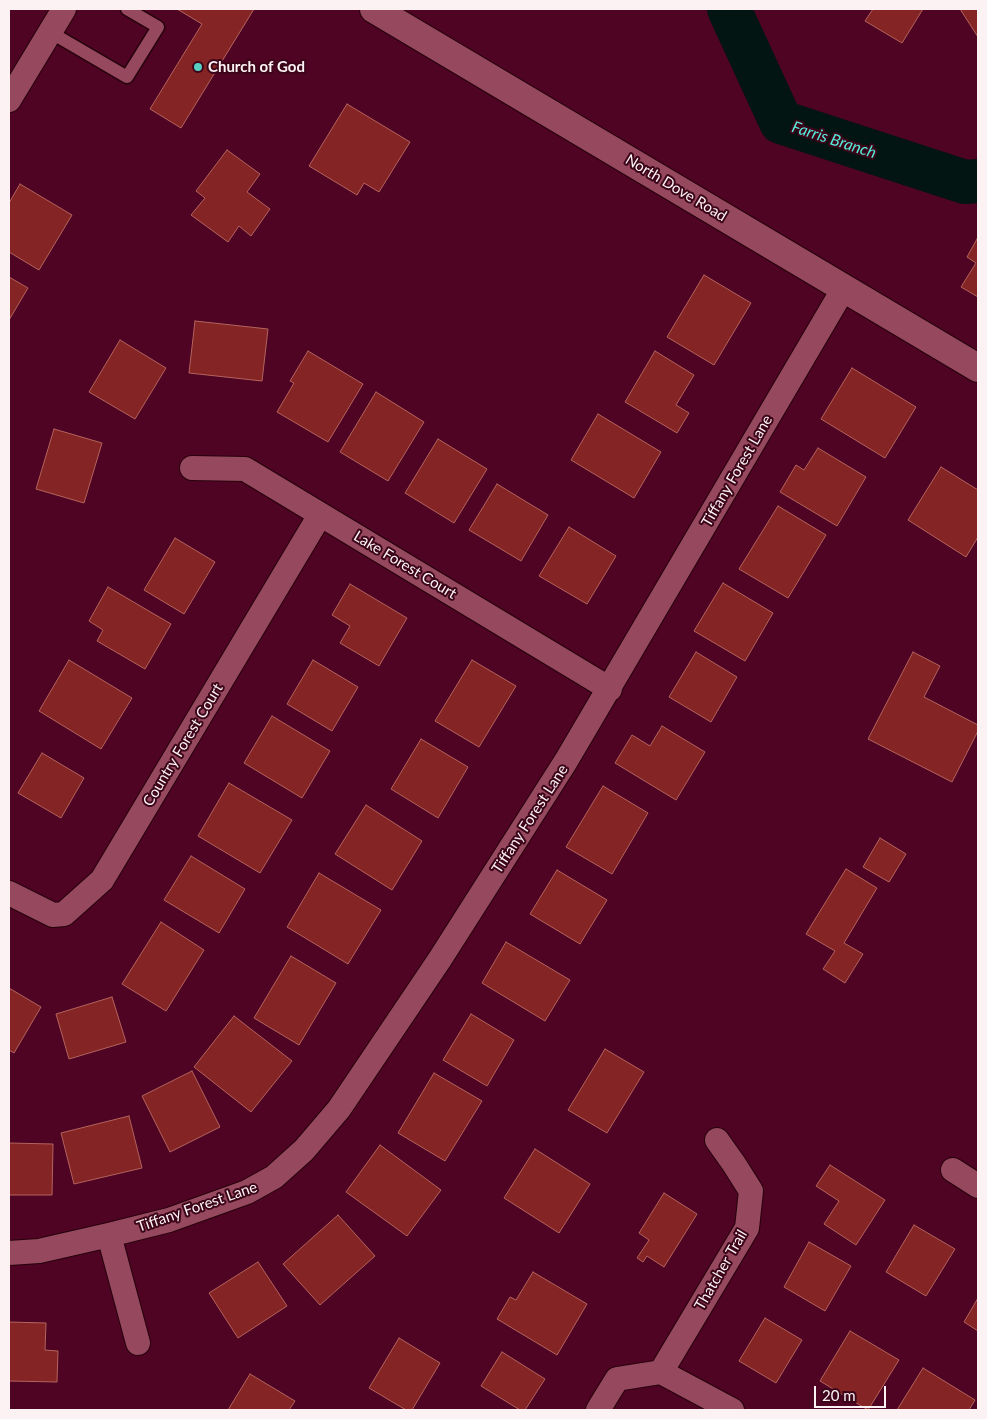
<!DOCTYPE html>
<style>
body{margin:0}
#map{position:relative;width:987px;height:1419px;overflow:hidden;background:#4e0422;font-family:Lato,sans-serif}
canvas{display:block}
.frame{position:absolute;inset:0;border:10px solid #fcf2f4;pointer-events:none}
.scale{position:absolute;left:814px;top:1386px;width:72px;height:22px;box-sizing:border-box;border:2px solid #fcf2f4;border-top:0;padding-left:6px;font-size:15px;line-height:18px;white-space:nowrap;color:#fcf2f4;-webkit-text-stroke:4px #3c0519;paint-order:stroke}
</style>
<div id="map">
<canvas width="987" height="1419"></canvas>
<div class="frame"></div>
<div class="scale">20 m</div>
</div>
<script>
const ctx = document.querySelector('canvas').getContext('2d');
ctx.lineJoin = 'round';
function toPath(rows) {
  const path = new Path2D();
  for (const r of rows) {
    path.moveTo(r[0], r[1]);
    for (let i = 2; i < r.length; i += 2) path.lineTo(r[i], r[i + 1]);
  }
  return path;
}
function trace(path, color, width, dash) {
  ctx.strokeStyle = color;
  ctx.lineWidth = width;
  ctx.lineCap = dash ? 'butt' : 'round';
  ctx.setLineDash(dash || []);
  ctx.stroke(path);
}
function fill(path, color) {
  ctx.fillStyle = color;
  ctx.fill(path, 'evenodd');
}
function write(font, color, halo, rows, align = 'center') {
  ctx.font = font + ' Lato,sans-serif';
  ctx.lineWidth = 4;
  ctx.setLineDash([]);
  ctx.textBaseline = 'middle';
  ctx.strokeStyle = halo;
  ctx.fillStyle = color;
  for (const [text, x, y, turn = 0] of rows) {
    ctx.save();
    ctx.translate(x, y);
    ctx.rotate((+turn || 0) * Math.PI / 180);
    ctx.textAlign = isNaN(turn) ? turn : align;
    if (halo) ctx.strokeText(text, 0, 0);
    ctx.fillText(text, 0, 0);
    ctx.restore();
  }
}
trace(toPath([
 [729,9,781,122,965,182,978,181]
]), '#031513', 44);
const building = toPath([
 [177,9,254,9,181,128,150,109,202,24,177,9],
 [873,9,923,9,902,43,865,21,873,9],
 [960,9,978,9,978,37,960,9],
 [347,104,410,142,379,192,364,183,357,195,309,166,347,104],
 [227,150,260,174,247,192,270,209,251,236,239,226,228,242,191,215,205,198,196,191,227,150],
 [20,184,72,215,39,270,9,252,9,203,20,184],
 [977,239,978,240,978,297,961,287,976,263,967,257,977,239],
 [704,275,751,303,714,365,667,337,704,275],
 [9,277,28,288,9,320,9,277],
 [195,321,268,329,262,381,189,373,195,321],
 [120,340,166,368,135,419,89,392,120,340],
 [308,351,363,384,328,442,277,412,294,383,290,381,308,351],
 [655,351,694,375,676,405,689,413,677,433,625,402,655,351],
 [852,368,916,407,885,458,821,419,852,368],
 [376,392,424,422,388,481,340,452,376,392],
 [598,414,661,452,634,498,571,460,598,414],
 [54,429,102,443,84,503,36,489,54,429],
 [438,439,487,469,454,523,405,493,438,439],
 [818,448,866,477,837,526,780,492,796,465,804,470,818,448],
 [941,467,978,490,978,537,966,557,908,520,941,467],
 [497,484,548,515,521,561,469,530,497,484],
 [778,506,826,535,788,598,739,569,778,506],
 [569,527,616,556,587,604,539,576,569,527],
 [175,538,215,562,184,614,144,590,175,538],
 [723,583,773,613,745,661,694,631,723,583],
 [350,584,407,618,379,666,340,643,350,626,332,615,350,584],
 [108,587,171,624,145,669,97,641,103,630,89,621,108,587],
 [696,652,737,677,711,722,669,697,696,652],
 [913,652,940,666,924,697,978,725,978,731,952,782,868,739,913,652],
 [69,660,132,698,101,749,39,711,69,660],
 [313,660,358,687,332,731,287,704,313,660],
 [472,660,516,686,479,747,435,721,472,660],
 [272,716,330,751,302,798,244,763,272,716],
 [662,726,705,752,676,800,615,763,632,735,650,746,662,726],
 [421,739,468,767,438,818,391,789,421,739],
 [42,753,84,778,61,818,18,793,42,753],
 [229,783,292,820,260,873,198,836,229,783],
 [603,786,648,813,612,874,566,847,603,786],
 [366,805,422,841,392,890,335,854,366,805],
 [880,838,906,854,889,882,863,867,880,838],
 [191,856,245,889,219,933,164,900,191,856],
 [846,869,877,888,844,943,863,954,845,983,823,969,835,951,806,934,846,869],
 [557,870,607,900,580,944,530,914,557,870],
 [319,873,381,910,348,964,287,927,319,873],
 [161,922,204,950,166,1011,122,984,161,922],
 [506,942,570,980,545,1021,482,983,506,942],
 [291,956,336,983,299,1045,254,1018,291,956],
 [9,988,41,1007,14,1053,9,1050,9,988],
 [112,997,126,1042,69,1059,56,1014,112,997],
 [471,1014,514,1040,487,1086,443,1060,471,1014],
 [234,1016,292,1061,251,1112,194,1067,234,1016],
 [605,1049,644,1072,607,1133,568,1110,605,1049],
 [192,1071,220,1127,170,1152,142,1096,192,1071],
 [434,1073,482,1101,445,1161,398,1133,434,1073],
 [129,1116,142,1168,74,1184,61,1133,129,1116],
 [9,1143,53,1144,52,1195,9,1195,9,1143],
 [380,1145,441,1190,407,1236,346,1192,380,1145],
 [535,1149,590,1184,559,1233,504,1198,535,1149],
 [830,1165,885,1200,856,1245,824,1224,839,1201,816,1186,830,1165],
 [664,1193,697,1214,664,1267,647,1256,643,1262,637,1258,649,1240,639,1233,664,1193],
 [338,1215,375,1256,320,1305,283,1264,338,1215],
 [914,1225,955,1249,926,1296,886,1272,914,1225],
 [809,1242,851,1266,825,1311,784,1287,809,1242],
 [258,1262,287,1306,238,1338,209,1293,258,1262],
 [533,1272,587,1304,557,1355,497,1319,510,1297,516,1300,533,1272],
 [978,1298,978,1331,964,1322,978,1298],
 [765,1318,802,1340,776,1383,739,1361,765,1318],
 [9,1322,46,1323,45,1350,58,1351,57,1382,9,1381,9,1322],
 [850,1331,899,1360,868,1410,820,1381,850,1331],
 [399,1338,440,1363,412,1410,406,1410,369,1388,399,1338],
 [502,1352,545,1379,525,1410,520,1410,481,1386,502,1352],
 [923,1368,975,1400,969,1410,897,1410,923,1368],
 [250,1374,295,1401,289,1410,228,1410,250,1374]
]);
fill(building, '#842425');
trace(building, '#b4635e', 1);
const lane = toPath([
 [50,32,127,77,158,27,127,9]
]);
const street = toPath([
 [9,100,64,9],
 [192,468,245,469,610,689],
 [9,893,53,915,64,914,102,880,320,515],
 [953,1170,978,1186],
 [109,1235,138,1343],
 [9,1253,39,1251,109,1235,169,1220,247,1192,274,1177,304,1150,339,1109,440,959,566,761,844,288],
 [661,1372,747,1228,751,1191,734,1164,717,1140],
 [598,1410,617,1379,661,1372,732,1410]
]);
const secondary = toPath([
 [374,9,978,368]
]);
trace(lane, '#26020d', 15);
trace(street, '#26020d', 26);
trace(secondary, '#26020d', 30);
trace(lane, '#96495e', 12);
trace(street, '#96495e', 24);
trace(secondary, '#96495e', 28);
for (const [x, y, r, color] of [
 [198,67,5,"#58cec0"]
]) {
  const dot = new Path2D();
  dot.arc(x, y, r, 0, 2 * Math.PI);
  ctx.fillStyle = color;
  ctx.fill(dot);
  trace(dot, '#3c0519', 2);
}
write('bold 15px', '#fcf2f4', '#3c0519', [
 ["Church of God",208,67]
], 'left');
write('15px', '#fcf2f4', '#3c0519', [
 ["North Dove Road",676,188,31],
 ["Tiffany Forest Lane",737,471,-60],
 ["Lake Forest Court",405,565,31],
 ["Country Forest Court",183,745,-59],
 ["Tiffany Forest Lane",530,819,-57],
 ["Tiffany Forest Lane",197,1207,-19],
 ["Thatcher Trail",721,1270,-60]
]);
write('italic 16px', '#56ecdb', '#3c0519', [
 ["Farris Branch",834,140,18]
]);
</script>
